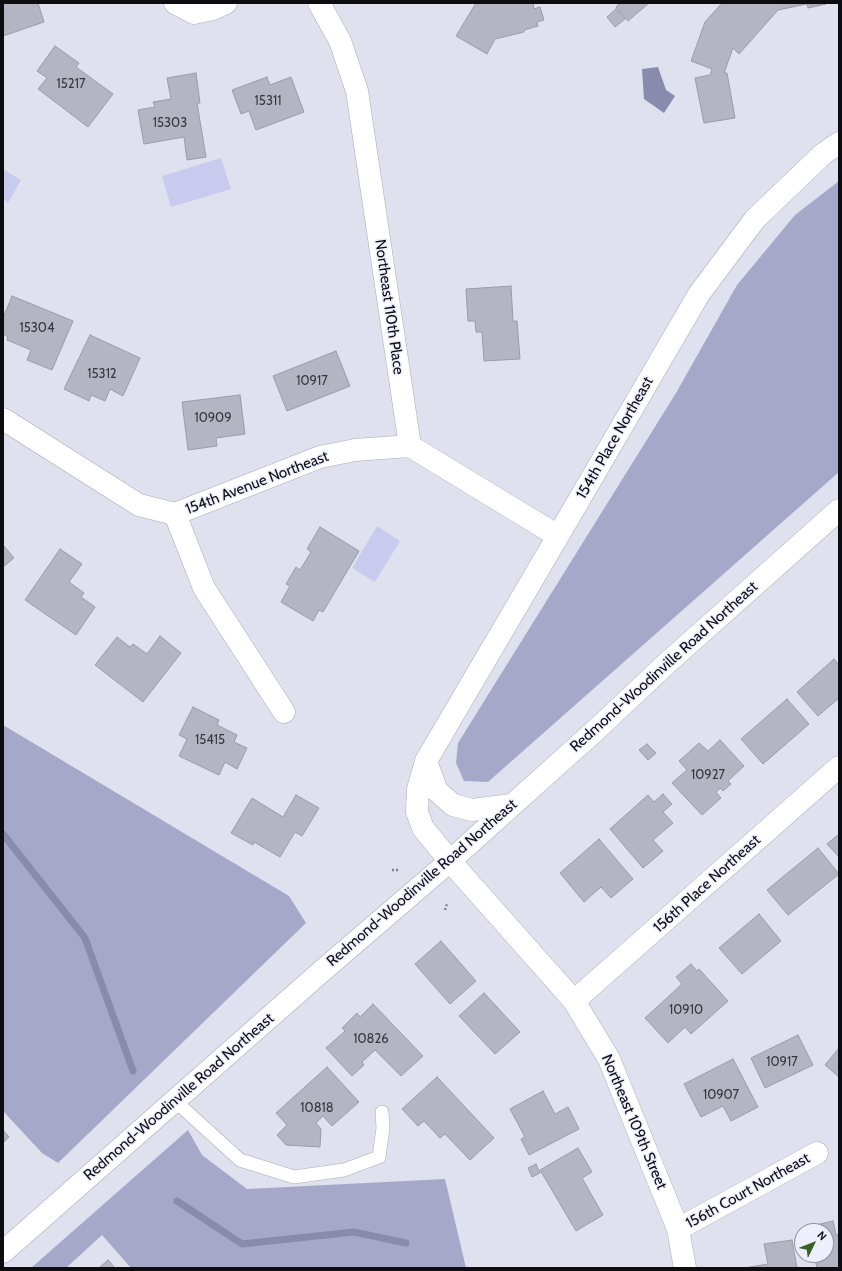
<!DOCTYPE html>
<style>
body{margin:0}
#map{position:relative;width:842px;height:1271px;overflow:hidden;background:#e0e1ef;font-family:Cabin,sans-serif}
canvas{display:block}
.frame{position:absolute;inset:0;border:4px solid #0d0d11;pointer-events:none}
.north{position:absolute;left:794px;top:1223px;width:40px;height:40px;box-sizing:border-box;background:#edeffc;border:1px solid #93959e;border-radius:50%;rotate:47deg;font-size:11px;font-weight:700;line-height:16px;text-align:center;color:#0d0d11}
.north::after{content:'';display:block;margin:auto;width:14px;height:18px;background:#396320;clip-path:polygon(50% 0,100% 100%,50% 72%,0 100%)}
</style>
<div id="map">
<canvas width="842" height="1271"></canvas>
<div class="frame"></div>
<div class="north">N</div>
</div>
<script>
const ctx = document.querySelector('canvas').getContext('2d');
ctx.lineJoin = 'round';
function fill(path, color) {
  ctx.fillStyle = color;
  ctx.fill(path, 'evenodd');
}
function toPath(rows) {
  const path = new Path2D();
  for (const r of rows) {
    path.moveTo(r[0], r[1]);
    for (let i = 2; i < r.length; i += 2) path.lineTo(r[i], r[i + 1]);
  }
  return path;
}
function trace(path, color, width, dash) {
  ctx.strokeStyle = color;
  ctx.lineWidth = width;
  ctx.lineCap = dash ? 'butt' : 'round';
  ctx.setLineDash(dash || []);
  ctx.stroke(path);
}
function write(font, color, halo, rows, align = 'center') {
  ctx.font = font + ' Cabin,sans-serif';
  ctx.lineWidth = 3;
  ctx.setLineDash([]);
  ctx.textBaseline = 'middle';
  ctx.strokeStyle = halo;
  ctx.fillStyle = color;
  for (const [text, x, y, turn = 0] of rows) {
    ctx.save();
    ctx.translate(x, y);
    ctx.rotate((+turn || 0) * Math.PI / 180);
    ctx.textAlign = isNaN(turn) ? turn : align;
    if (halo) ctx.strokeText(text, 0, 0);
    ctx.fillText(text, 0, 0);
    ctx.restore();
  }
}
fill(toPath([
 [221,158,231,189,171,207,162,176],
 [3,169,21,180,8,203,3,199],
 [377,526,400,541,375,582,352,568]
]), '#c8cbed');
fill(toPath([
 [839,181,839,472,488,782,464,781,456,763,458,743,676,393,737,285,795,215],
 [3,725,289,896,306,923,58,1163,42,1153,3,1111],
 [188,1130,202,1155,247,1189,445,1179,466,1268,131,1268,102,1235,66,1268,31,1268]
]), '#a5a8c9');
fill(toPath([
 [658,67,666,90,675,96,664,113,644,99,642,69]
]), '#888bab');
trace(toPath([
 [3,834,85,938,133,1071],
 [177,1201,242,1244,354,1232,406,1243]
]), '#888bab', 7);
const building = toPath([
 [3,3,38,3,44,22,3,36,3,3],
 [476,3,533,3,534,9,540,7,544,20,537,22,538,26,524,30,524,32,495,39,487,54,456,36,476,3],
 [620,3,649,3,628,21,616,7,620,3],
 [722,3,826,4,808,8,807,4,778,10,739,54,733,48,724,73,727,73,735,118,704,123,695,78,710,75,712,69,691,61,705,22,722,3],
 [616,9,625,19,615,27,607,17,616,9],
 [55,46,79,63,76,67,113,94,88,127,38,89,47,78,37,71,55,46],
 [196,73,200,103,197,103,206,157,187,160,184,137,144,144,138,110,155,107,153,102,171,99,167,78,196,73],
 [267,77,270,85,291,77,304,112,256,130,249,111,241,114,232,90,267,77],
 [511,286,513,321,517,321,520,359,484,361,482,332,476,332,475,321,468,321,466,289,511,286],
 [12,296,73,321,52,370,27,360,31,350,7,340,8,337,3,334,3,318,12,296],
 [90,335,140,358,123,396,110,389,105,401,91,395,89,401,64,389,90,335],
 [336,351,350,386,287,411,273,376,336,351],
 [240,395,245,434,216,438,217,446,188,450,182,402,240,395],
 [320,527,359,551,323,612,319,610,313,621,281,602,290,586,286,584,296,567,300,570,311,552,307,549,320,527],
 [3,545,14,558,3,567,3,545],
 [60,549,82,564,69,582,84,593,81,597,95,607,76,635,25,600,60,549],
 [160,636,181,653,143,702,95,665,117,637,130,647,133,644,147,654,160,636],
 [834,659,839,665,839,698,818,716,797,692,834,659],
 [787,699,809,724,763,764,741,739,787,699],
 [193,707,219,720,217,725,237,735,234,742,247,748,237,769,225,762,219,775,179,756,187,739,179,735,193,707],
 [720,740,744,766,728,781,731,784,723,791,721,788,716,792,721,798,702,815,672,783,687,770,679,761,699,743,708,751,720,740],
 [647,744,656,753,648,760,639,750,647,744],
 [663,794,672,804,663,812,673,823,653,840,663,851,643,868,610,829,648,795,654,802,663,794],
 [296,795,319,808,302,836,295,832,280,857,254,842,253,845,231,833,252,798,283,817,296,795],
 [839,834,839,857,827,844,839,834],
 [599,839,633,879,611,898,601,887,584,902,560,873,599,839],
 [818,848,839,874,788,915,767,890,818,848],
 [759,914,781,941,742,974,719,948,759,914],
 [441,941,476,981,450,1004,415,964,441,941],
 [691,964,697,971,699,969,728,1001,691,1034,685,1027,668,1043,645,1018,682,984,676,977,691,964],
 [484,993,520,1032,495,1054,459,1016,484,993],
 [373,1004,423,1056,401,1076,375,1050,362,1062,364,1065,352,1076,326,1048,345,1031,342,1028,357,1013,360,1017,373,1004],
 [798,1035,813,1065,765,1088,751,1058,798,1035],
 [839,1048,839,1077,825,1065,839,1048],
 [733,1059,758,1107,731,1121,723,1106,701,1117,684,1084,733,1059],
 [327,1067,359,1102,332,1126,323,1116,316,1123,321,1129,320,1147,286,1145,277,1135,287,1125,276,1113,327,1067],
 [437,1077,494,1138,470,1160,445,1134,440,1138,424,1121,418,1126,402,1109,437,1077],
 [543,1091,555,1114,568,1107,579,1129,529,1155,521,1139,525,1137,510,1109,543,1091],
 [3,1130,9,1137,3,1143,3,1130],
 [578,1148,592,1172,582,1178,603,1215,576,1231,540,1170,578,1148],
 [536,1164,540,1173,532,1177,528,1168,536,1164],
 [833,1221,836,1235,839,1234,839,1268,817,1268,814,1255,826,1255,826,1231,809,1231,808,1227,833,1221],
 [792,1240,797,1268,744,1268,768,1264,764,1244,792,1240],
 [108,1260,115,1268,99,1268,108,1260]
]);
fill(building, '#b4b5c2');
trace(building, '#9a9ba8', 1);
const lane = toPath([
 [174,1100,240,1160,294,1177,344,1170,379,1157,383,1128,382,1112]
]);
const street = toPath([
 [175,3,194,13,213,9,226,3],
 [319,3,340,41,357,91,410,446,558,536],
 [3,419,139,505,175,514],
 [175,514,320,457,355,450,410,446],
 [175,514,204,588,284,712],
 [426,761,437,791,453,805,472,810,511,805],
 [450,861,423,828,417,812,418,789,426,761,558,536,699,294,755,219,823,154,839,143],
 [574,1001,839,767],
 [678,1229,817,1153]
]);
const secondary = toPath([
 [450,861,574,1001,609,1059,678,1229,685,1268]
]);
const primary = toPath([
 [3,1252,322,971,450,861,597,729,666,664,839,510]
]);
trace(lane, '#aaabb8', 14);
trace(street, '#aaabb8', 23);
trace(secondary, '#aaabb8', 23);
trace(primary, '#aaabb8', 23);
trace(toPath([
 [392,870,398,870],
 [445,910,447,904]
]), '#7f8089', 2.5, [2, 2]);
trace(lane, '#fff', 13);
trace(street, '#fff', 22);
trace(secondary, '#fff', 22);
trace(primary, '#fff', 22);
write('13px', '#37373d', null, [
 ["15217",71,84],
 ["15311",268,101],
 ["15303",170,123],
 ["15304",37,328],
 ["15312",102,374],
 ["10917",312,381],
 ["10909",213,418],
 ["15415",210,740],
 ["10927",708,775],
 ["10910",686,1010],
 ["10826",371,1039],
 ["10917",782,1062],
 ["10907",721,1095],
 ["10818",317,1108]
]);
write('15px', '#0d0d11', '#edeffc', [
 ["Northeast 110th Place",389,307,82],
 ["154th Place Northeast",615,438,-60],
 ["154th Avenue Northeast",257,483,-21],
 ["Redmond-Woodinville Road Northeast",664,667,-42],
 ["Redmond-Woodinville Road Northeast",422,883,-41],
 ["156th Place Northeast",707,884,-42],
 ["Redmond-Woodinville Road Northeast",179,1097,-41],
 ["Northeast 109th Street",634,1122,67],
 ["156th Court Northeast",748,1191,-29]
]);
</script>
